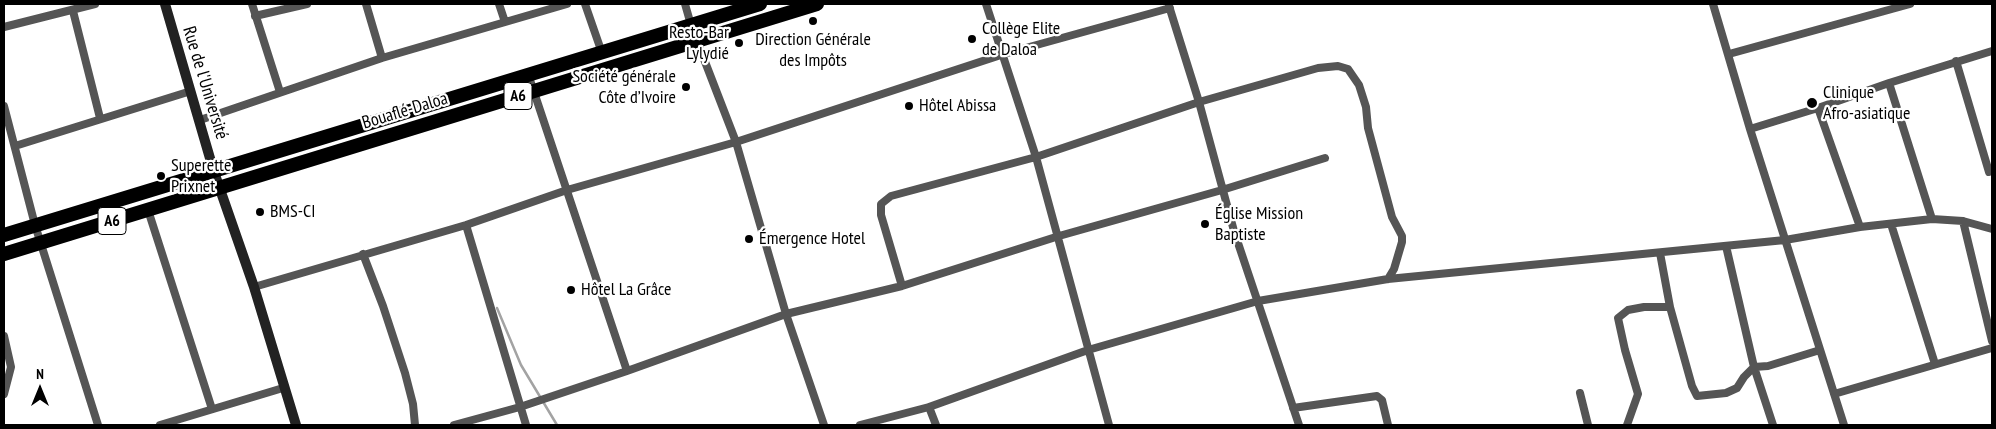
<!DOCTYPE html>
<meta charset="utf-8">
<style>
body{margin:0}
#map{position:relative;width:1996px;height:429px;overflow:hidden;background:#fff;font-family:"PT Sans Narrow",sans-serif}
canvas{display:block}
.frame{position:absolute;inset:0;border:5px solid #000;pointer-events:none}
.north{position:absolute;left:15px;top:364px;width:50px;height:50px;-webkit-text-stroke:4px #fff;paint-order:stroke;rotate:0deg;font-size:14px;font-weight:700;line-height:20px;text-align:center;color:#000}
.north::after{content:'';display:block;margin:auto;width:18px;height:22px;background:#000;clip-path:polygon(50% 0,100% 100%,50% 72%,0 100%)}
</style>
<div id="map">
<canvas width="1996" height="429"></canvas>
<div class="frame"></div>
<div class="north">N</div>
</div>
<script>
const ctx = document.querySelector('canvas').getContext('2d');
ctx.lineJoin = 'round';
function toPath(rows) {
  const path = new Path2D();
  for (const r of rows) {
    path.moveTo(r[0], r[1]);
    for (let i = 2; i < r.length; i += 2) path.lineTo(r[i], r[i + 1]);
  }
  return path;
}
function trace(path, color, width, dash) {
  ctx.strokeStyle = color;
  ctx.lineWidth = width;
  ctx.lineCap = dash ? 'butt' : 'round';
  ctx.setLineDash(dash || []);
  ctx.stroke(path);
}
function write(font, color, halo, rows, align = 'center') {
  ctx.font = font + ' "PT Sans Narrow",sans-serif';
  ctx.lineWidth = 4.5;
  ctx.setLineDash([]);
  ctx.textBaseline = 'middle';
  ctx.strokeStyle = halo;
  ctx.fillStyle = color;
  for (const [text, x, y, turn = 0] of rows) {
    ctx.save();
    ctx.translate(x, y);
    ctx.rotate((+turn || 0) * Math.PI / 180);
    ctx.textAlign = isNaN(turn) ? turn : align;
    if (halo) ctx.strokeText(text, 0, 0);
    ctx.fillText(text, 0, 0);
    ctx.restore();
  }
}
trace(toPath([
 [497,308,521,365,557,425]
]), '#a3a3a3', 2.5);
trace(toPath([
 [252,4,280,92],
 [366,4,382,58],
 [499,4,505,22],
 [585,4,602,53],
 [685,4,691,25],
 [986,4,1036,157,1109,425],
 [1713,4,1750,129,1844,425],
 [1169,6,1199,102,1234,231,1299,425],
 [73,11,100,118],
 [255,16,307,4],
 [4,27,95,4],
 [697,41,736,142,786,314,824,425],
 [1729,54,1910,4],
 [1956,61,1989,172],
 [528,74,627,371],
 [1889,83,1932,219],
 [4,106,35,225,98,425],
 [1818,108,1860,227],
 [200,120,382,58,567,4],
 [1750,129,1818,108,1889,83,1992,51],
 [15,146,191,91],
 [148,210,212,409],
 [1963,221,1992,341],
 [1891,224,1935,364],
 [466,225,526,425],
 [1726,246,1754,367,1773,425],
 [1660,253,1670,307],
 [363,254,383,306,405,373,413,404,415,425],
 [902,286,881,215,881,204,891,196,1036,157,1199,102,1318,68,1338,66,1348,69,1359,85,1366,107,1368,128,1392,217,1402,236,1402,242,1394,269,1388,279],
 [254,287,466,225,567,190,736,142,1004,54,1170,8],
 [4,336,11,367,4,394],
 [1580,393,1588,425],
 [1834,394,1992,348],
 [929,407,936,425],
 [1293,408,1377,396,1382,400,1388,425],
 [160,425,283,388],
 [454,425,520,407,627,371,786,314,902,286,1059,236,1222,190,1325,158],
 [860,425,929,407,1088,350,1258,301,1388,279,1785,240,1860,227,1932,219,1963,221,1992,229],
 [1627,425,1638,394,1625,350,1618,318,1628,310,1644,307,1670,307,1692,386,1697,396,1726,393,1737,388,1744,377,1754,367,1768,366,1820,350]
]), '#555', 8);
trace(toPath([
 [165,4,214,172,254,287,296,425]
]), '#222', 10);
trace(toPath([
 [4,235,760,4],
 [4,254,817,4]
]), '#000', 14);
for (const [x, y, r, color] of [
 [813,21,5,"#000"],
 [972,39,5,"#000"],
 [739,43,5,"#000"],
 [686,87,5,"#000"],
 [1812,103,6,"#000"],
 [909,106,5,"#000"],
 [161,176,5,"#000"],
 [260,212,5,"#000"],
 [1205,224,5,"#000"],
 [749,239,5,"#000"],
 [571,290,5,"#000"]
]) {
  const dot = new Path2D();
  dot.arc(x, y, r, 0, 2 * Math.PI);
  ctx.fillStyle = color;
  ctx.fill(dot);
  trace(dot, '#fff', 2);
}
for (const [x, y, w] of [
 [518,96,28],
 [112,221,28]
]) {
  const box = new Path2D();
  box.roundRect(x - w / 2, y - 13.5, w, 27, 4);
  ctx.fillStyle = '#fff';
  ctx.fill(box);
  trace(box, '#000', 1);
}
write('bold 16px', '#000', null, [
 ["A6",518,96],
 ["A6",112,221]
]);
write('18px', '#000', '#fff', [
 ["Collège Elite",982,29],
 ["de Daloa",982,50],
 ["Resto-Bar",729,33,"right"],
 ["Lylydié",729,54,"right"],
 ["Direction Générale",813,40,"center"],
 ["des Impôts",813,61,"center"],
 ["Société générale",676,77,"right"],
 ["Côte d’Ivoire",676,98,"right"],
 ["Clinique",1823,93],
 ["Afro-asiatique",1823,114],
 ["Hôtel Abissa",919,106],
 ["Superette",171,166],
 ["Prixnet",171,187],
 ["BMS-CI",270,212],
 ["Église Mission",1215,214],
 ["Baptiste",1215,235],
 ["Émergence Hotel",759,239],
 ["Hôtel La Grâce",581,290]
], 'left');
write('18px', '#000', '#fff', [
 ["Rue de l'Université",205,83,73],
 ["Bouaflé-Daloa",405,111,-17]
]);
</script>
